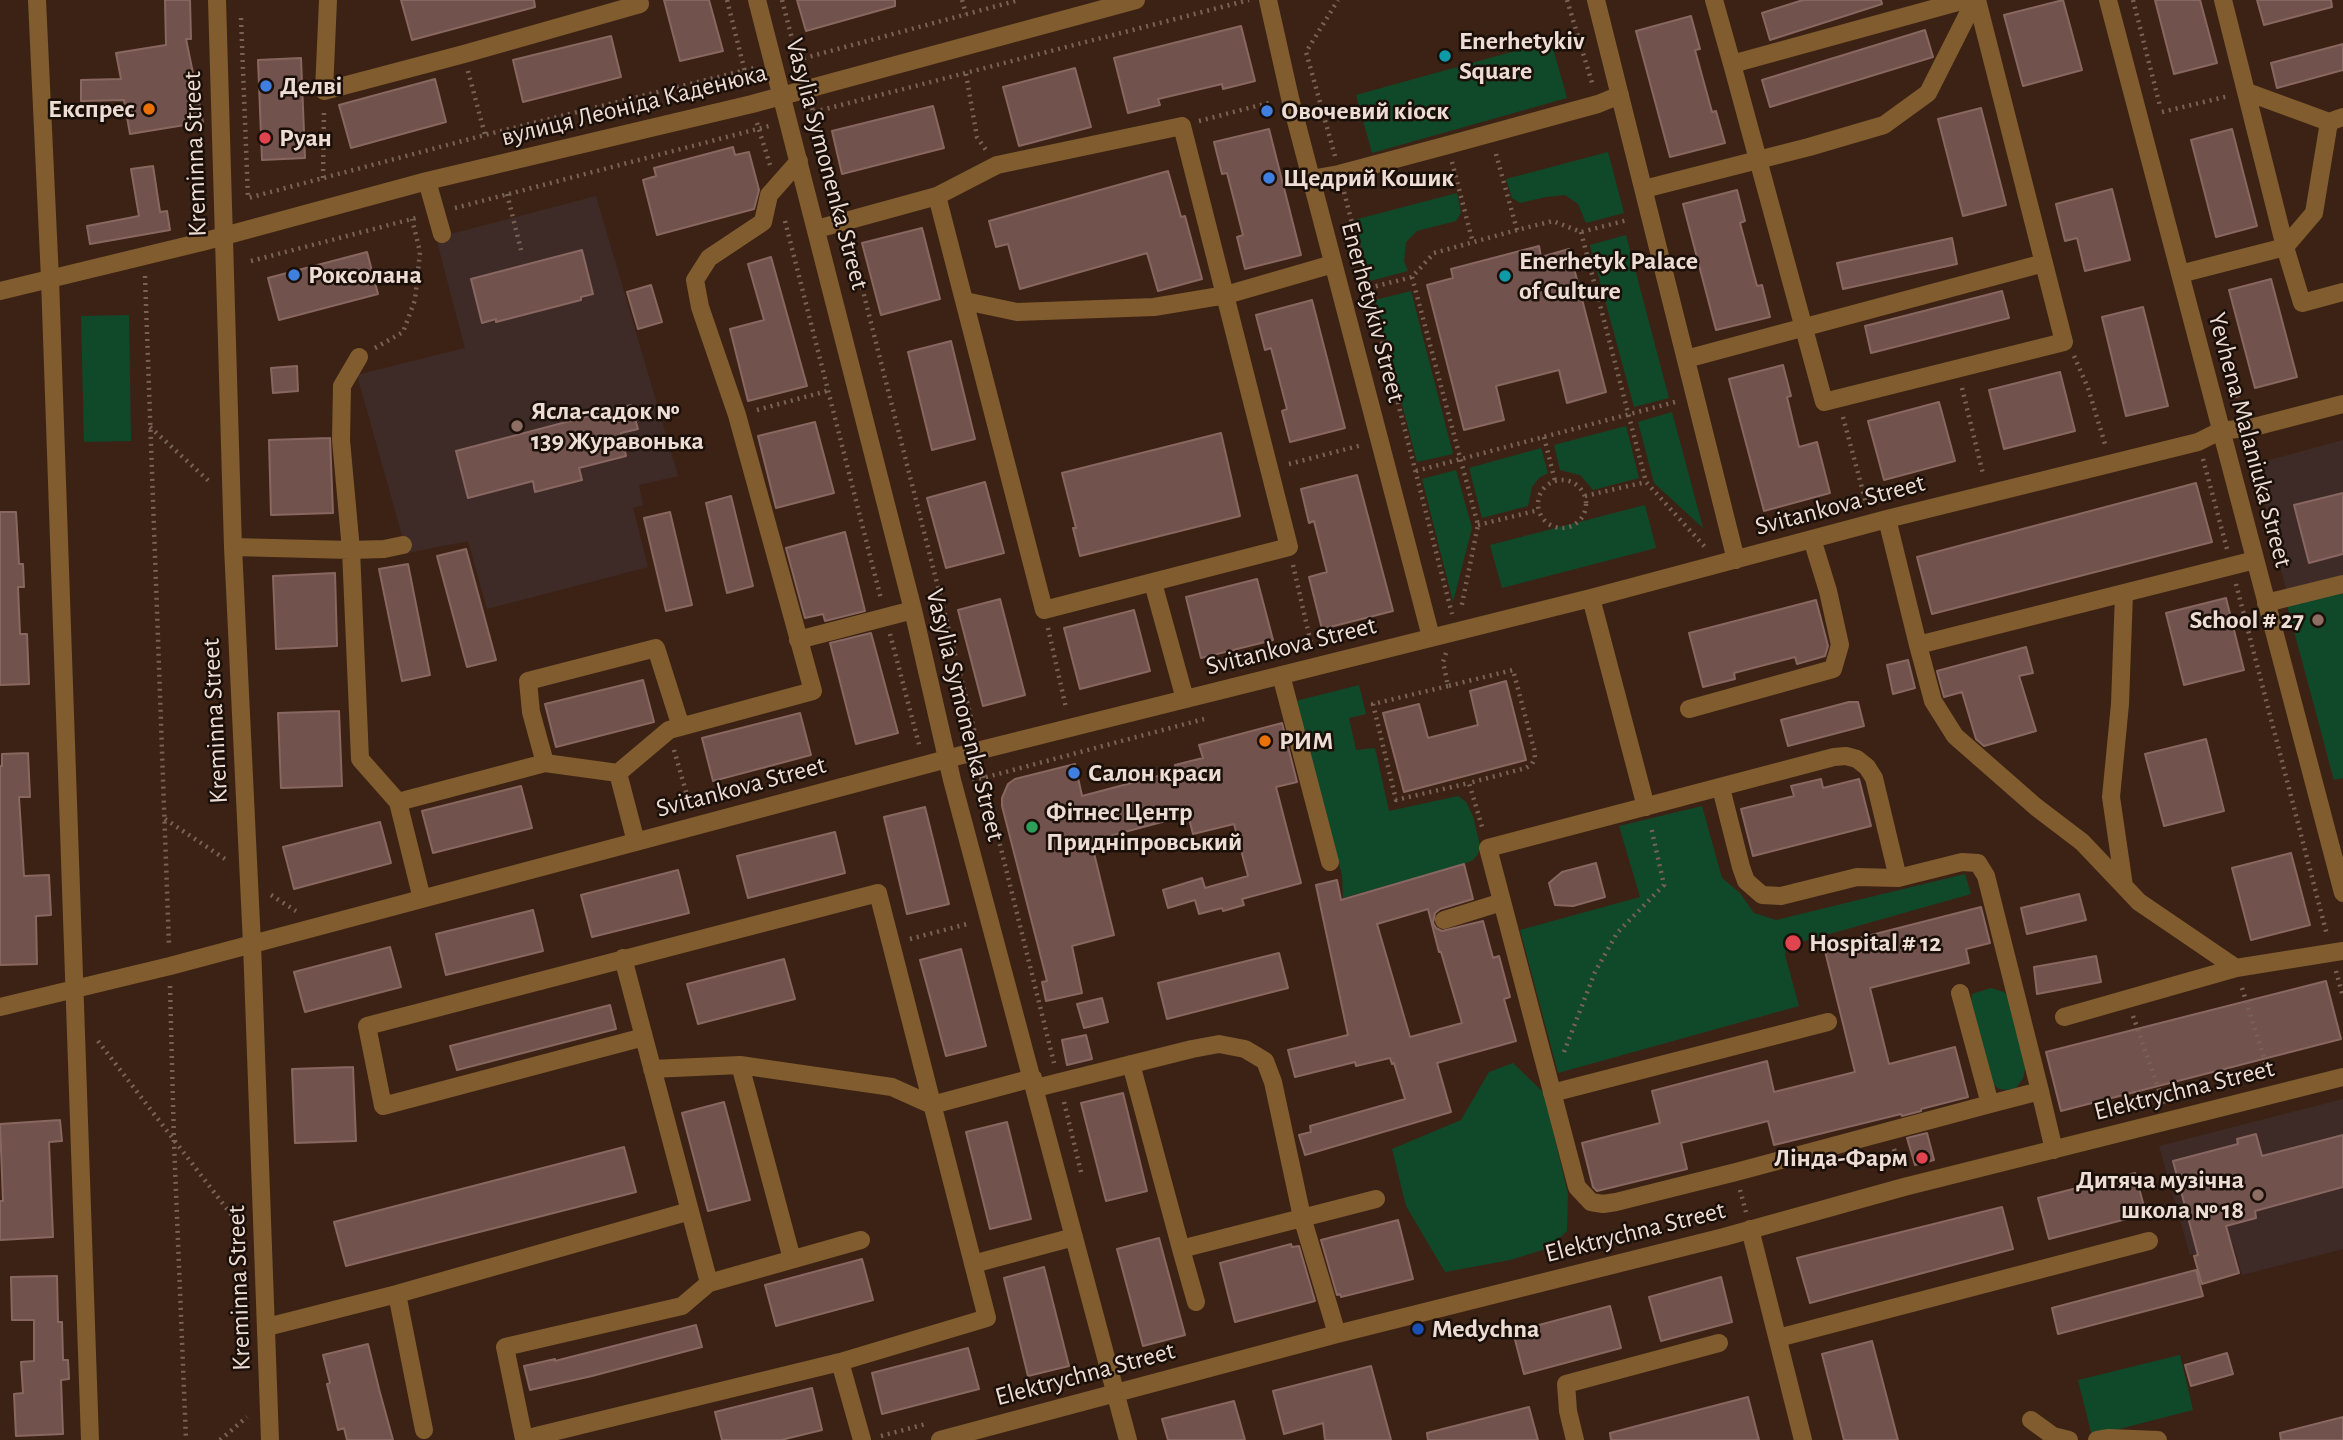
<!DOCTYPE html>
<meta charset="utf-8">
<style>
body{margin:0}
canvas{display:block;background:#3b2214}
</style>
<canvas width="2343" height="1440"></canvas>
<script>
const ctx = document.querySelector('canvas').getContext('2d');
ctx.lineJoin = 'round';
function fill(path, color) {
  ctx.fillStyle = color;
  ctx.fill(path, 'evenodd');
}
function toPath(rows) {
  const path = new Path2D();
  for (const r of rows) {
    if (r.length === 3) {
      path.moveTo(r[0] + r[2], r[1]);
      path.arc(r[0], r[1], r[2], 0, 2 * Math.PI);
      continue;
    }
    path.moveTo(r[0], r[1]);
    for (let i = 2; i < r.length; i += 2) path.lineTo(r[i], r[i + 1]);
  }
  return path;
}
function trace(path, color, width, dash) {
  ctx.strokeStyle = color;
  ctx.lineWidth = width;
  ctx.lineCap = dash ? 'butt' : 'round';
  ctx.setLineDash(dash || []);
  ctx.stroke(path);
}
function write(font, color, halo, rows, align = 'center') {
  ctx.font = font + ' "Alegreya Sans",sans-serif';
  ctx.lineWidth = 5;
  ctx.setLineDash([]);
  ctx.textBaseline = 'middle';
  ctx.strokeStyle = halo;
  ctx.fillStyle = color;
  for (const [text, x, y, turn = 0] of rows) {
    ctx.save();
    ctx.translate(x, y);
    ctx.rotate((+turn || 0) * Math.PI / 180);
    ctx.textAlign = isNaN(turn) ? turn : align;
    if (halo) ctx.strokeText(text, 0, 0);
    ctx.fillText(text, 0, 0);
    ctx.restore();
  }
}
fill(toPath([
 [596,196,678,476,639,485,643,505,633,508,648,567,487,609,468,541,407,553,357,375,465,348,436,238],
 [2343,440,2343,776,2333,779,2255,464],
 [2343,1099,2343,1249,2242,1275,2233,1244,2190,1255,2159,1146]
]), '#3e2b27');
fill(toPath([
 [1551,41,1567,98,1372,153,1356,95],
 [1608,152,1624,213,1586,223,1578,204,1565,195,1546,197,1520,203,1512,198,1506,179],
 [1457,193,1461,213,1456,221,1417,231,1406,242,1404,261,1408,271,1370,281,1354,220],
 [1626,235,1669,398,1634,407,1590,245],
 [1411,291,1453,454,1417,462,1375,300],
 [129,315,131,441,84,442,81,316],
 [1672,412,1703,528,1654,483,1638,422],
 [1626,426,1639,478,1593,490,1580,475,1560,470,1554,445],
 [1541,448,1548,473,1539,478,1532,487,1528,506,1482,518,1469,468],
 [1456,470,1472,528,1453,602,1422,479],
 [1645,505,1656,548,1502,588,1490,545],
 [2330,594,2343,594,2343,778,2334,780,2287,605],
 [1359,685,1366,714,1349,718,1356,750,1375,748,1389,811,1458,796,1466,802,1473,816,1480,846,1478,854,1473,860,1464,864,1343,898,1342,875,1296,701],
 [1702,806,1722,878,1740,893,1754,913,1776,920,1965,874,1971,894,1787,946,1785,955,1799,1006,1558,1073,1520,930,1640,897,1619,826],
 [1991,988,2004,992,2011,1000,2026,1065,2023,1078,2016,1088,2007,1090,1999,1089,1993,1084,1971,1004,1972,994],
 [1513,1063,1544,1093,1568,1194,1567,1231,1549,1248,1510,1260,1445,1272,1406,1206,1392,1149,1461,1120,1489,1072],
 [2180,1355,2193,1410,2092,1436,2078,1380]
]), '#10482a');
const building = toPath([
 [165,0,190,0,191,39,186,39,203,122,130,134,124,100,81,101,81,80,121,79,116,53,166,45,165,0],
 [401,0,534,0,535,7,412,40,401,0],
 [664,0,709,0,723,51,680,61,664,0],
 [797,0,895,0,895,6,806,31,797,0],
 [1803,0,1881,0,1882,4,1770,40,1762,13,1803,0],
 [2063,0,2082,70,2023,86,2004,15,2063,0],
 [2155,0,2200,0,2217,63,2174,74,2155,0],
 [2257,0,2331,0,2332,7,2264,25,2257,0],
 [1691,16,1700,49,1695,50,1712,112,1716,111,1725,143,1670,157,1636,31,1691,16],
 [1241,26,1255,81,1223,89,1222,84,1158,99,1160,105,1128,113,1114,58,1241,26],
 [1925,30,1933,57,1770,107,1762,80,1925,30],
 [611,36,621,77,523,102,513,60,611,36],
 [2343,44,2343,70,2277,88,2271,63,2343,44],
 [301,58,305,158,262,160,258,60,301,58],
 [1075,68,1091,127,1019,146,1003,87,1075,68],
 [435,79,446,122,351,148,339,105,435,79],
 [933,106,944,148,842,174,832,131,933,106],
 [1981,108,2006,205,1963,216,1938,119,1981,108],
 [1269,129,1301,255,1245,269,1237,237,1243,235,1227,173,1222,174,1214,142,1269,129],
 [2232,129,2257,226,2216,237,2191,140,2232,129],
 [733,147,735,155,749,152,759,190,754,209,657,235,643,180,656,176,654,168,733,147],
 [153,166,160,212,167,211,170,230,90,244,87,226,139,216,131,169,153,166],
 [1168,171,1181,217,1185,216,1202,279,1158,291,1147,253,1020,289,1008,244,996,247,989,221,1168,171],
 [2112,189,2130,260,2085,271,2077,238,2065,241,2056,204,2112,189],
 [1737,190,1745,221,1740,223,1757,286,1762,285,1770,317,1716,330,1683,204,1737,190],
 [922,228,940,299,881,315,862,243,922,228],
 [1952,238,1957,264,1843,289,1837,263,1952,238],
 [1539,246,1541,257,1569,249,1606,392,1567,403,1559,370,1496,386,1504,420,1464,430,1427,285,1453,278,1451,269,1539,246],
 [582,250,593,294,581,297,581,300,496,322,496,319,482,323,471,279,582,250],
 [367,252,378,294,279,320,268,278,367,252],
 [771,257,807,386,748,401,730,329,764,320,748,264,771,257],
 [2271,279,2297,377,2255,388,2229,290,2271,279],
 [651,285,662,322,638,329,627,292,651,285],
 [2002,291,2009,318,1871,353,1865,326,2002,291],
 [1312,300,1345,428,1290,442,1282,411,1287,409,1271,348,1265,350,1256,315,1312,300],
 [2143,307,2168,406,2126,416,2102,317,2143,307],
 [951,341,975,439,932,450,908,352,951,341],
 [1783,365,1791,396,1787,397,1799,447,1817,442,1830,493,1764,511,1729,379,1783,365],
 [297,366,298,391,273,393,271,368,297,366],
 [2060,372,2075,431,2004,449,1989,390,2060,372],
 [1939,402,1955,461,1884,480,1868,421,1939,402],
 [631,405,638,429,621,433,626,456,579,468,582,480,535,492,533,481,468,498,456,451,631,405],
 [815,422,834,493,776,508,758,436,815,422],
 [1221,433,1240,516,1080,556,1073,528,1076,528,1062,473,1221,433],
 [330,438,333,513,271,515,269,440,330,438],
 [1357,475,1393,611,1322,629,1309,577,1327,572,1314,521,1309,523,1301,489,1357,475],
 [985,482,1004,553,946,568,927,498,985,482],
 [2196,483,2212,542,1932,614,1917,557,2196,483],
 [2343,493,2343,554,2309,563,2294,505,2343,493],
 [731,496,753,586,727,593,706,503,731,496],
 [0,512,16,512,19,564,23,564,24,587,18,587,20,634,27,634,29,684,0,685,0,512],
 [670,512,692,605,666,611,644,518,670,512],
 [845,532,865,611,825,621,823,614,805,618,786,548,845,532],
 [466,549,496,660,467,667,437,556,466,549],
 [408,564,430,675,402,681,379,569,408,564],
 [335,573,337,646,276,649,273,576,335,573],
 [1257,579,1273,640,1201,658,1186,597,1257,579],
 [2226,598,2244,670,2184,685,2166,613,2226,598],
 [1000,599,1025,695,983,706,958,610,1000,599],
 [1816,600,1828,646,1825,656,1797,664,1795,657,1734,673,1735,679,1703,687,1689,633,1816,600],
 [1134,610,1150,671,1080,689,1064,628,1134,610],
 [871,633,898,733,856,744,830,643,871,633],
 [2026,647,2033,673,2019,676,2036,731,1984,746,1976,739,1962,692,1944,697,1937,671,2026,647],
 [1908,660,1915,688,1893,694,1887,665,1908,660],
 [643,680,654,722,556,747,545,704,643,680],
 [1506,681,1526,760,1404,792,1383,713,1419,704,1428,738,1478,725,1470,691,1506,681],
 [1849,702,1858,702,1864,726,1788,746,1781,720,1849,702],
 [339,711,342,786,281,788,278,713,339,711],
 [800,713,811,755,713,781,702,738,800,713],
 [1282,723,1297,782,1276,787,1301,883,1242,899,1244,905,1223,911,1222,908,1199,914,1195,900,1168,908,1163,890,1202,878,1205,888,1248,876,1234,824,1193,834,1188,815,1091,841,1114,935,1072,946,1082,993,1046,1001,1042,982,1047,981,1002,806,1002,798,1008,784,1015,779,1075,764,1082,796,1177,771,1175,765,1203,758,1199,745,1282,723],
 [2206,739,2224,811,2164,826,2145,754,2206,739],
 [28,753,30,797,19,797,24,876,49,875,51,915,36,916,37,964,0,965,0,766,2,766,2,754,28,753],
 [1821,779,1823,788,1859,779,1871,826,1753,856,1741,809,1794,796,1791,786,1821,779],
 [521,786,532,828,433,853,422,811,521,786],
 [925,807,949,904,907,914,884,817,925,807],
 [380,822,391,863,294,889,283,847,380,822],
 [835,832,845,873,748,898,737,856,835,832],
 [2291,853,2310,925,2251,940,2232,868,2291,853],
 [1596,863,1605,897,1573,906,1555,905,1549,883,1562,872,1596,863],
 [1464,864,1473,899,1440,909,1435,913,1433,923,1436,928,1442,931,1483,921,1493,958,1499,956,1510,997,1504,999,1516,1041,1437,1063,1451,1112,1305,1155,1299,1135,1311,1132,1310,1126,1405,1099,1394,1063,1392,1064,1390,1058,1356,1066,1355,1062,1295,1077,1288,1050,1348,1035,1316,885,1337,880,1341,900,1464,864],
 [1428,909,1439,952,1441,952,1462,1023,1410,1037,1377,924,1428,909],
 [678,870,689,913,592,937,581,895,678,870],
 [2079,894,2086,920,2027,934,2021,908,2079,894],
 [1981,907,1990,943,1966,949,1969,963,1870,988,1889,1064,1955,1047,1968,1097,1921,1109,1921,1111,1902,1116,1901,1114,1774,1145,1768,1121,1681,1143,1687,1169,1597,1191,1593,1187,1582,1143,1660,1123,1652,1091,1767,1061,1774,1092,1855,1072,1824,947,1981,907],
 [533,910,543,951,446,975,436,934,533,910],
 [390,947,401,987,305,1012,294,972,390,947],
 [961,949,986,1046,946,1056,920,960,961,949],
 [1279,953,1288,988,1167,1019,1158,983,1279,953],
 [2096,956,2101,982,2037,994,2034,967,2096,956],
 [784,959,795,999,698,1024,687,984,784,959],
 [2326,981,2341,1039,2061,1111,2046,1052,2326,981],
 [1102,998,1108,1022,1084,1028,1077,1004,1102,998],
 [610,1005,616,1029,457,1070,450,1046,610,1005],
 [1086,1035,1092,1059,1067,1065,1062,1040,1086,1035],
 [353,1067,356,1141,295,1143,292,1069,353,1067],
 [1123,1093,1147,1191,1106,1201,1081,1103,1123,1093],
 [724,1102,750,1200,708,1211,682,1113,724,1102],
 [60,1120,62,1141,49,1142,53,1237,0,1240,0,1201,3,1201,0,1124,60,1120],
 [1007,1122,1031,1219,990,1229,966,1132,1007,1122],
 [1927,1133,1934,1160,1915,1165,1907,1138,1927,1133],
 [2256,1134,2262,1156,2343,1135,2343,1187,2255,1211,2256,1218,2226,1226,2239,1273,2202,1284,2194,1256,2198,1255,2173,1161,2238,1144,2237,1139,2256,1134],
 [624,1147,636,1192,346,1266,334,1222,624,1147],
 [2135,1173,2146,1214,2049,1239,2038,1198,2135,1173],
 [2002,1207,2013,1249,1810,1303,1797,1258,2002,1207],
 [1398,1220,1413,1279,1341,1297,1340,1294,1337,1295,1321,1240,1398,1220],
 [1159,1238,1185,1335,1143,1346,1117,1249,1159,1238],
 [1291,1244,1292,1247,1299,1246,1315,1301,1235,1322,1220,1263,1291,1244],
 [862,1259,873,1300,776,1326,765,1285,862,1259],
 [1044,1267,1069,1366,1028,1376,1004,1278,1044,1267],
 [2196,1270,2203,1296,2058,1334,2052,1308,2196,1270],
 [57,1276,58,1322,62,1322,63,1360,68,1360,69,1379,61,1380,63,1434,16,1436,14,1394,23,1393,21,1362,34,1361,34,1320,12,1320,11,1277,57,1276],
 [1721,1277,1732,1322,1661,1341,1649,1297,1721,1277],
 [1610,1306,1621,1348,1524,1374,1513,1332,1610,1306],
 [696,1325,702,1347,592,1376,530,1390,524,1366,555,1359,555,1361,696,1325],
 [1872,1341,1898,1440,1844,1440,1822,1354,1872,1341],
 [368,1344,379,1389,393,1440,347,1440,344,1428,338,1430,327,1384,330,1383,323,1355,368,1344],
 [968,1348,979,1389,882,1414,872,1373,968,1348],
 [2227,1353,2233,1374,2191,1386,2185,1365,2227,1353],
 [1371,1366,1391,1440,1325,1440,1323,1423,1284,1434,1273,1391,1371,1366],
 [812,1388,822,1430,781,1440,722,1440,715,1412,812,1388],
 [1748,1397,1759,1440,1611,1440,1610,1433,1748,1397],
 [1234,1401,1245,1440,1168,1440,1162,1419,1234,1401],
 [1529,1407,1538,1440,1428,1440,1427,1433,1529,1407],
 [2343,1417,2343,1440,2281,1440,2280,1433,2343,1417]
]);
fill(building, '#72524c');
trace(building, '#896761', 2);
trace(toPath([
 [727,0,748,84],
 [782,0,800,70],
 [962,0,966,14],
 [1567,0,1593,86],
 [2133,0,2160,106],
 [241,18,248,198,485,135,754,68],
 [797,60,1019,0],
 [468,71,485,135],
 [966,74,977,137,986,150],
 [812,108,840,204],
 [814,112,1249,0],
 [2162,112,2229,96],
 [1199,121,1272,102],
 [757,123,770,165],
 [1496,154,1517,230],
 [1335,156,1306,52,1338,0],
 [1452,162,1473,243],
 [323,178,324,109],
 [1344,192,1452,614],
 [507,194,521,250],
 [455,208,769,126],
 [785,221,881,599],
 [1581,232,1646,482,1705,547],
 [850,240,975,733],
 [251,261,416,218],
 [145,276,169,946],
 [1412,277,1478,525,1461,609],
 [1369,288,1412,277,1434,253,1517,230,1553,221,1581,232,1628,220],
 [375,348,403,332,415,300,420,252,412,219],
 [2226,355,2240,404],
 [2074,356,2088,388,2105,444],
 [1962,388,1983,474],
 [757,410,827,391],
 [1843,417,1866,503],
 [150,427,211,483],
 [1544,437,1555,481],
 [2203,459,2227,549],
 [1289,464,1362,445],
 [1416,471,1675,402],
 [1562,504,24],
 [1585,496,1646,482],
 [1478,525,1539,510],
 [1293,565,1312,648],
 [2236,584,2327,935],
 [1048,628,1066,708],
 [890,634,920,748],
 [1446,653,1443,662,1448,686,1513,670,1534,749,1535,758,1532,764,1526,768,1469,783,1483,830],
 [1448,686,1373,704,1396,800,1469,783],
 [674,750,691,809],
 [983,776,1054,1063],
 [972,779,983,778,1204,719],
 [165,819,225,859],
 [271,895,296,911],
 [910,939,967,924],
 [2336,971,2343,997],
 [170,986,174,1142,186,1440],
 [2242,988,2270,1077],
 [2133,1016,2164,1104],
 [98,1041,240,1226],
 [1564,1052,1595,972,1617,933,1664,885,1651,827],
 [1064,1102,1081,1172],
 [1894,1149,1900,1167],
 [1740,1190,1746,1212],
 [881,1436,926,1424],
 [220,1440,247,1417]
]), '#786256', 4.5, [2, 5]);
trace(toPath([
 [37,0,50,279,90,1440],
 [217,0,233,547,252,944,270,1440],
 [328,0,324,91,464,54,640,4,639,0],
 [757,0,913,610,952,780,1128,1440],
 [1268,0,1290,98,1431,637],
 [1596,0,1736,560],
 [1714,0,1732,64],
 [1965,0,1732,64,1824,402,2064,342,1977,0],
 [2108,0,2343,893],
 [2247,92,2329,122],
 [2343,117,2329,122,2314,213,2285,247,2302,303,2343,292],
 [1182,126,1289,547,1044,610,937,196,997,165,1182,126],
 [1311,179,1339,174,1448,145,1598,104,1620,95],
 [427,181,442,234],
 [1644,189,1809,147,1884,125,1928,93,1975,0],
 [817,229,937,196],
 [2180,274,2285,247,2223,0],
 [0,291,202,242,427,181,752,104,1136,0],
 [965,301,1017,312,1154,307,1226,295,1333,264],
 [359,357,342,386,341,440,351,550,360,759,398,802,545,763,618,773,669,730,813,691,737,415,700,307,695,280,709,258,763,222,769,195,799,161],
 [1686,359,2044,263],
 [1887,519,1918,645,2255,560],
 [233,547,351,550,384,549,403,545],
 [1153,583,1185,699],
 [1591,598,1646,807],
 [2266,603,2343,584],
 [798,640,913,610],
 [1918,645,1933,701,1955,736,2036,807,2082,842,2139,902,2236,968],
 [1281,675,1330,862],
 [1689,709,1833,669,1840,645,1828,591,1812,539],
 [545,763,531,712,528,681,656,648,681,727],
 [618,773,636,842],
 [1721,788,1741,867,1746,881,1762,895,1781,896,1857,877,1898,878,1962,862,1978,863,1986,876,2040,1091],
 [398,802,422,899],
 [1898,878,1874,778,1867,767,1857,759,1846,756,1834,757,1488,848,1577,1187,1591,1202,1603,1204,1616,1202,1736,1172,1990,1104,1960,993],
 [2124,886,2111,797,2120,704,2124,593],
 [1444,920,1502,902],
 [623,958,709,1283,682,1306,505,1347,524,1439,840,1362,862,1440],
 [0,1007,170,966,977,751,1591,598,1887,519,2198,442,2220,431,2254,427,2343,404],
 [2064,1017,2236,968,2343,951],
 [644,1037,383,1106,367,1026,878,893,987,1318,840,1362],
 [1131,1064,1181,1249,1376,1199],
 [740,1065,792,1259],
 [652,1069,740,1065,892,1087,932,1105,1033,1078],
 [1036,1088,1192,1049,1219,1044,1245,1049,1265,1061,1273,1082,1302,1217,1337,1334],
 [1552,1093,1828,1022],
 [1990,1104,2040,1091,2054,1150],
 [1750,1229,1803,1440],
 [1181,1249,1196,1302],
 [973,1264,1074,1237],
 [709,1283,861,1240],
 [397,1294,424,1430],
 [267,1327,397,1294,690,1211],
 [1778,1338,2149,1241],
 [2031,1420,2053,1436,2069,1440],
 [940,1440,1337,1334,1724,1237,1904,1187,2343,1077],
 [1575,1440,1568,1411,1566,1384,1719,1343],
 [2097,1440,2109,1438,2158,1440]
]), '#805c2e', 18);
for (const [x, y, r, color] of [
 [1445,56,7,"#0f9aa8"],
 [266,86,7,"#3f7fe0"],
 [149,109,7,"#e8710a"],
 [1267,111,7,"#3f7fe0"],
 [265,138,7,"#e0444e"],
 [1269,178,7,"#3f7fe0"],
 [294,275,7,"#3f7fe0"],
 [1505,276,7,"#0f9aa8"],
 [517,426,7,"#8d6e63"],
 [2318,620,7,"#8d6e63"],
 [1265,741,7,"#e8710a"],
 [1074,773,7,"#3f7fe0"],
 [1032,827,7,"#2e9e5b"],
 [1793,943,9,"#e0444e"],
 [1922,1158,7,"#e0444e"],
 [2258,1195,7,"#8d6e63"],
 [1418,1329,7,"#1a4fb4"]
]) {
  const dot = new Path2D();
  dot.arc(x, y, r, 0, 2 * Math.PI);
  ctx.fillStyle = color;
  ctx.fill(dot);
  trace(dot, '#1a0f09', 2.5);
}
write('bold 26px', '#eeddd4', '#1a0f09', [
 ["Enerhetykiv",1459,41],
 ["Square",1459,71],
 ["Делві",280,86],
 ["Експрес",135,109,"right"],
 ["Овочевий кіоск",1281,111],
 ["Руан",279,138],
 ["Щедрий Кошик",1283,178],
 ["Enerhetyk Palace",1519,261],
 ["of Culture",1519,291],
 ["Роксолана",308,275],
 ["Ясла-садок №",531,411],
 ["139 Журавонька",531,441],
 ["School # 27",2304,620,"right"],
 ["РИМ",1279,741],
 ["Салон краси",1088,773],
 ["Фітнес Центр",1046,812],
 ["Придніпровський",1046,842],
 ["Hospital # 12",1809,943],
 ["Лінда-Фарм",1908,1158,"right"],
 ["Дитяча музічна",2244,1180,"right"],
 ["школа № 18",2244,1210,"right"],
 ["Medychna",1432,1329]
], 'left');
write('26px', '#eeddd4', '#1a0f09', [
 ["вулиця Леоніда Каденюка",634,105,-14],
 ["Kreminna Street",195,154,-92],
 ["Vasylia Symonenka Street",827,164,75],
 ["Enerhetykiv Street",1373,312,75],
 ["Yevhena Malaniuka Street",2250,440,75],
 ["Svitankova Street",1840,505,-15],
 ["Svitankova Street",1291,646,-14],
 ["Vasylia Symonenka Street",965,715,76],
 ["Kreminna Street",215,721,-93],
 ["Svitankova Street",741,787,-15],
 ["Elektrychna Street",2184,1090,-14],
 ["Elektrychna Street",1635,1232,-14],
 ["Kreminna Street",239,1288,-92],
 ["Elektrychna Street",1085,1374,-15]
]);
</script>
